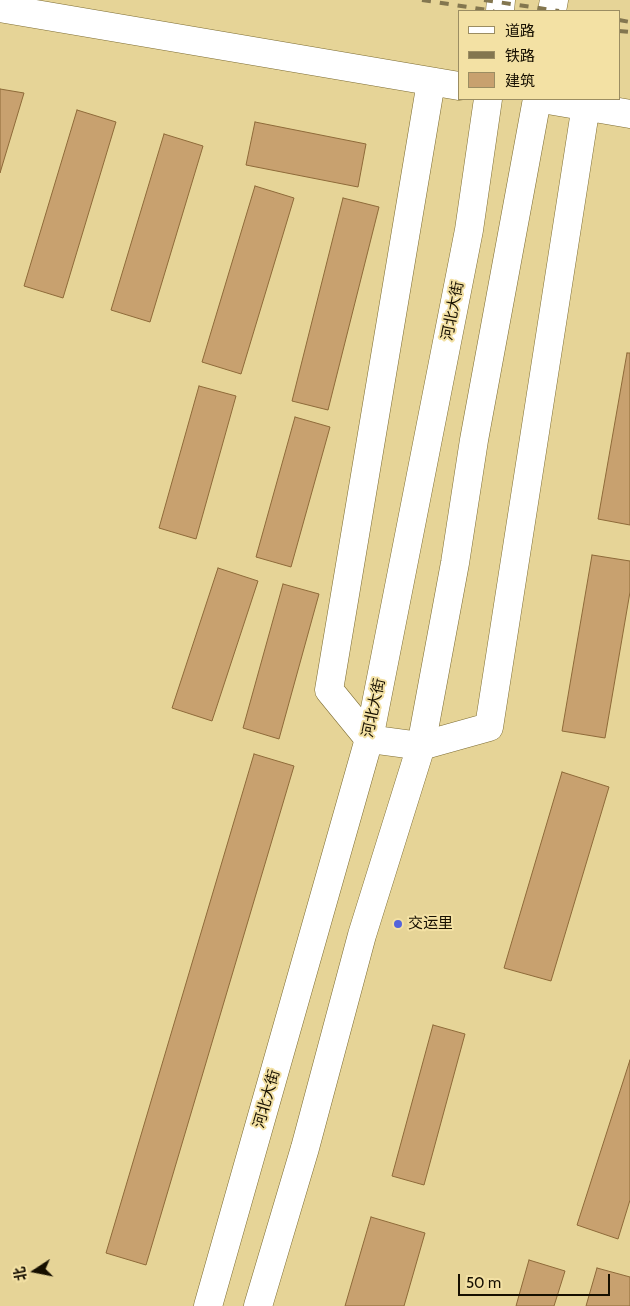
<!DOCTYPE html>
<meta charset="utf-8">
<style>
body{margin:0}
#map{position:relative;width:630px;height:1306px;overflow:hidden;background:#e6d497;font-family:Cabin,"Noto Sans SC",sans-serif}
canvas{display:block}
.legend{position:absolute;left:458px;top:10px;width:162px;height:90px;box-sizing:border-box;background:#f3e1a4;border:1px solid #9b8d62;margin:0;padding:6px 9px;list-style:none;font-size:15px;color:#160f00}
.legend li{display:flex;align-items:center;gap:10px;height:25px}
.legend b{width:25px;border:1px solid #9b8d62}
.north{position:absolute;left:10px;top:1246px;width:50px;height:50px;-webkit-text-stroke:4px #f3e1a4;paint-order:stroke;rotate:259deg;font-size:14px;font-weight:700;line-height:20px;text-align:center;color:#160f00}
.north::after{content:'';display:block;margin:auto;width:18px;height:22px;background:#160f00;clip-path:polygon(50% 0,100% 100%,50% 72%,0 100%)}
.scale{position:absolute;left:458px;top:1274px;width:152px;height:22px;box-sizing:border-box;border:2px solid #160f00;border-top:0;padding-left:6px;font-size:15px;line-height:18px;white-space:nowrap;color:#160f00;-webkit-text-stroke:4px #f3e1a4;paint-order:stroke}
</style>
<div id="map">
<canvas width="630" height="1306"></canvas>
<ul class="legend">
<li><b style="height:6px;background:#fff"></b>道路</li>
<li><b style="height:6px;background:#83764f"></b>铁路</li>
<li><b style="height:14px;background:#c8a16f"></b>建筑</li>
</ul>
<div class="north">北</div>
<div class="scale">50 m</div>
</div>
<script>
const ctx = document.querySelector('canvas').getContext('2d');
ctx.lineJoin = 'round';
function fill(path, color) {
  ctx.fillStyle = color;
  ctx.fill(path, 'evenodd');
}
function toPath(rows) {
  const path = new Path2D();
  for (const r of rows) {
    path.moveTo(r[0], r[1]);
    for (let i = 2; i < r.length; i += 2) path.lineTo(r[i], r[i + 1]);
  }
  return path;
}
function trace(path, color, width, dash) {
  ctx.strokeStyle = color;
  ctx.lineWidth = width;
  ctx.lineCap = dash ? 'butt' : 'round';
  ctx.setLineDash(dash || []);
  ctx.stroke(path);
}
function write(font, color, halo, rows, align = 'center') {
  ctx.font = font + ' Cabin,"Noto Sans SC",sans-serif';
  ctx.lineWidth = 4;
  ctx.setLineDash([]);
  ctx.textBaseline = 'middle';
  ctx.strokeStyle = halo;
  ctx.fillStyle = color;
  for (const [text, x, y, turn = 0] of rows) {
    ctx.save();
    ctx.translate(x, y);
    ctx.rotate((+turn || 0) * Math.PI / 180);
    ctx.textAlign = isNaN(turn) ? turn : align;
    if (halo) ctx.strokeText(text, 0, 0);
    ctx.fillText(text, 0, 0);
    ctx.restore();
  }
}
const building = toPath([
 [0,89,24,93,0,173,0,89],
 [77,110,116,122,63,298,24,286,77,110],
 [255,122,366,144,358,187,246,165,255,122],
 [164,134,203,146,150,322,111,310,164,134],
 [255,186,294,198,241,374,202,362,255,186],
 [343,198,379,207,328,410,292,401,343,198],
 [627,353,630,353,630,525,598,519,627,353],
 [199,386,236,396,196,539,159,528,199,386],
 [295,417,330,427,291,567,256,557,295,417],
 [592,555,630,561,630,592,605,738,562,731,592,555],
 [218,568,258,581,212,721,172,708,218,568],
 [283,584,319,594,279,739,243,728,283,584],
 [254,754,294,766,146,1265,106,1253,254,754],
 [562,772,609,787,551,981,504,968,562,772],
 [433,1025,465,1034,424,1185,392,1176,433,1025],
 [630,1060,630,1200,618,1239,577,1225,630,1060],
 [371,1217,425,1233,404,1306,345,1306,371,1217],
 [529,1260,565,1271,554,1306,516,1306,529,1260],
 [597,1268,630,1277,630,1306,586,1306,597,1268]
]);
fill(building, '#c8a16f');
trace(building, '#8e6a39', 1);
const secondary = toPath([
 [0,8,459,86],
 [431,82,329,690,369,739,421,746,489,727,586,105],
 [542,99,630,114]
]);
const primary = toPath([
 [500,11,501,0],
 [552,11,554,0],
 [208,1306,369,739,469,230,488,99],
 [258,1306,305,1148,362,935,421,746,455,563,474,440,537,99]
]);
trace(secondary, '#7d6c32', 29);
trace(primary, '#7d6c32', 29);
trace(secondary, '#fff', 28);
trace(primary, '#fff', 28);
trace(toPath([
 [422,0,494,11],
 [484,0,559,11],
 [619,20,630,22],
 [619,31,630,32]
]), '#83764f', 4, [9, 9]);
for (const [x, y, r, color] of [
 [398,924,5,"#5464db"]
]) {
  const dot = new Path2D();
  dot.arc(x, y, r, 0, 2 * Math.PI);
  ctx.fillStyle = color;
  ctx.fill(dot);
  trace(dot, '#f3e1a4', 2);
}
write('15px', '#160f00', '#f3e1a4', [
 ["河北大街",453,311,-79],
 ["河北大街",374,708,-78],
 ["河北大街",267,1099,-74]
]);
write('15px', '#160f00', '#f3e1a4', [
 ["交运里",408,924]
], 'left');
</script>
